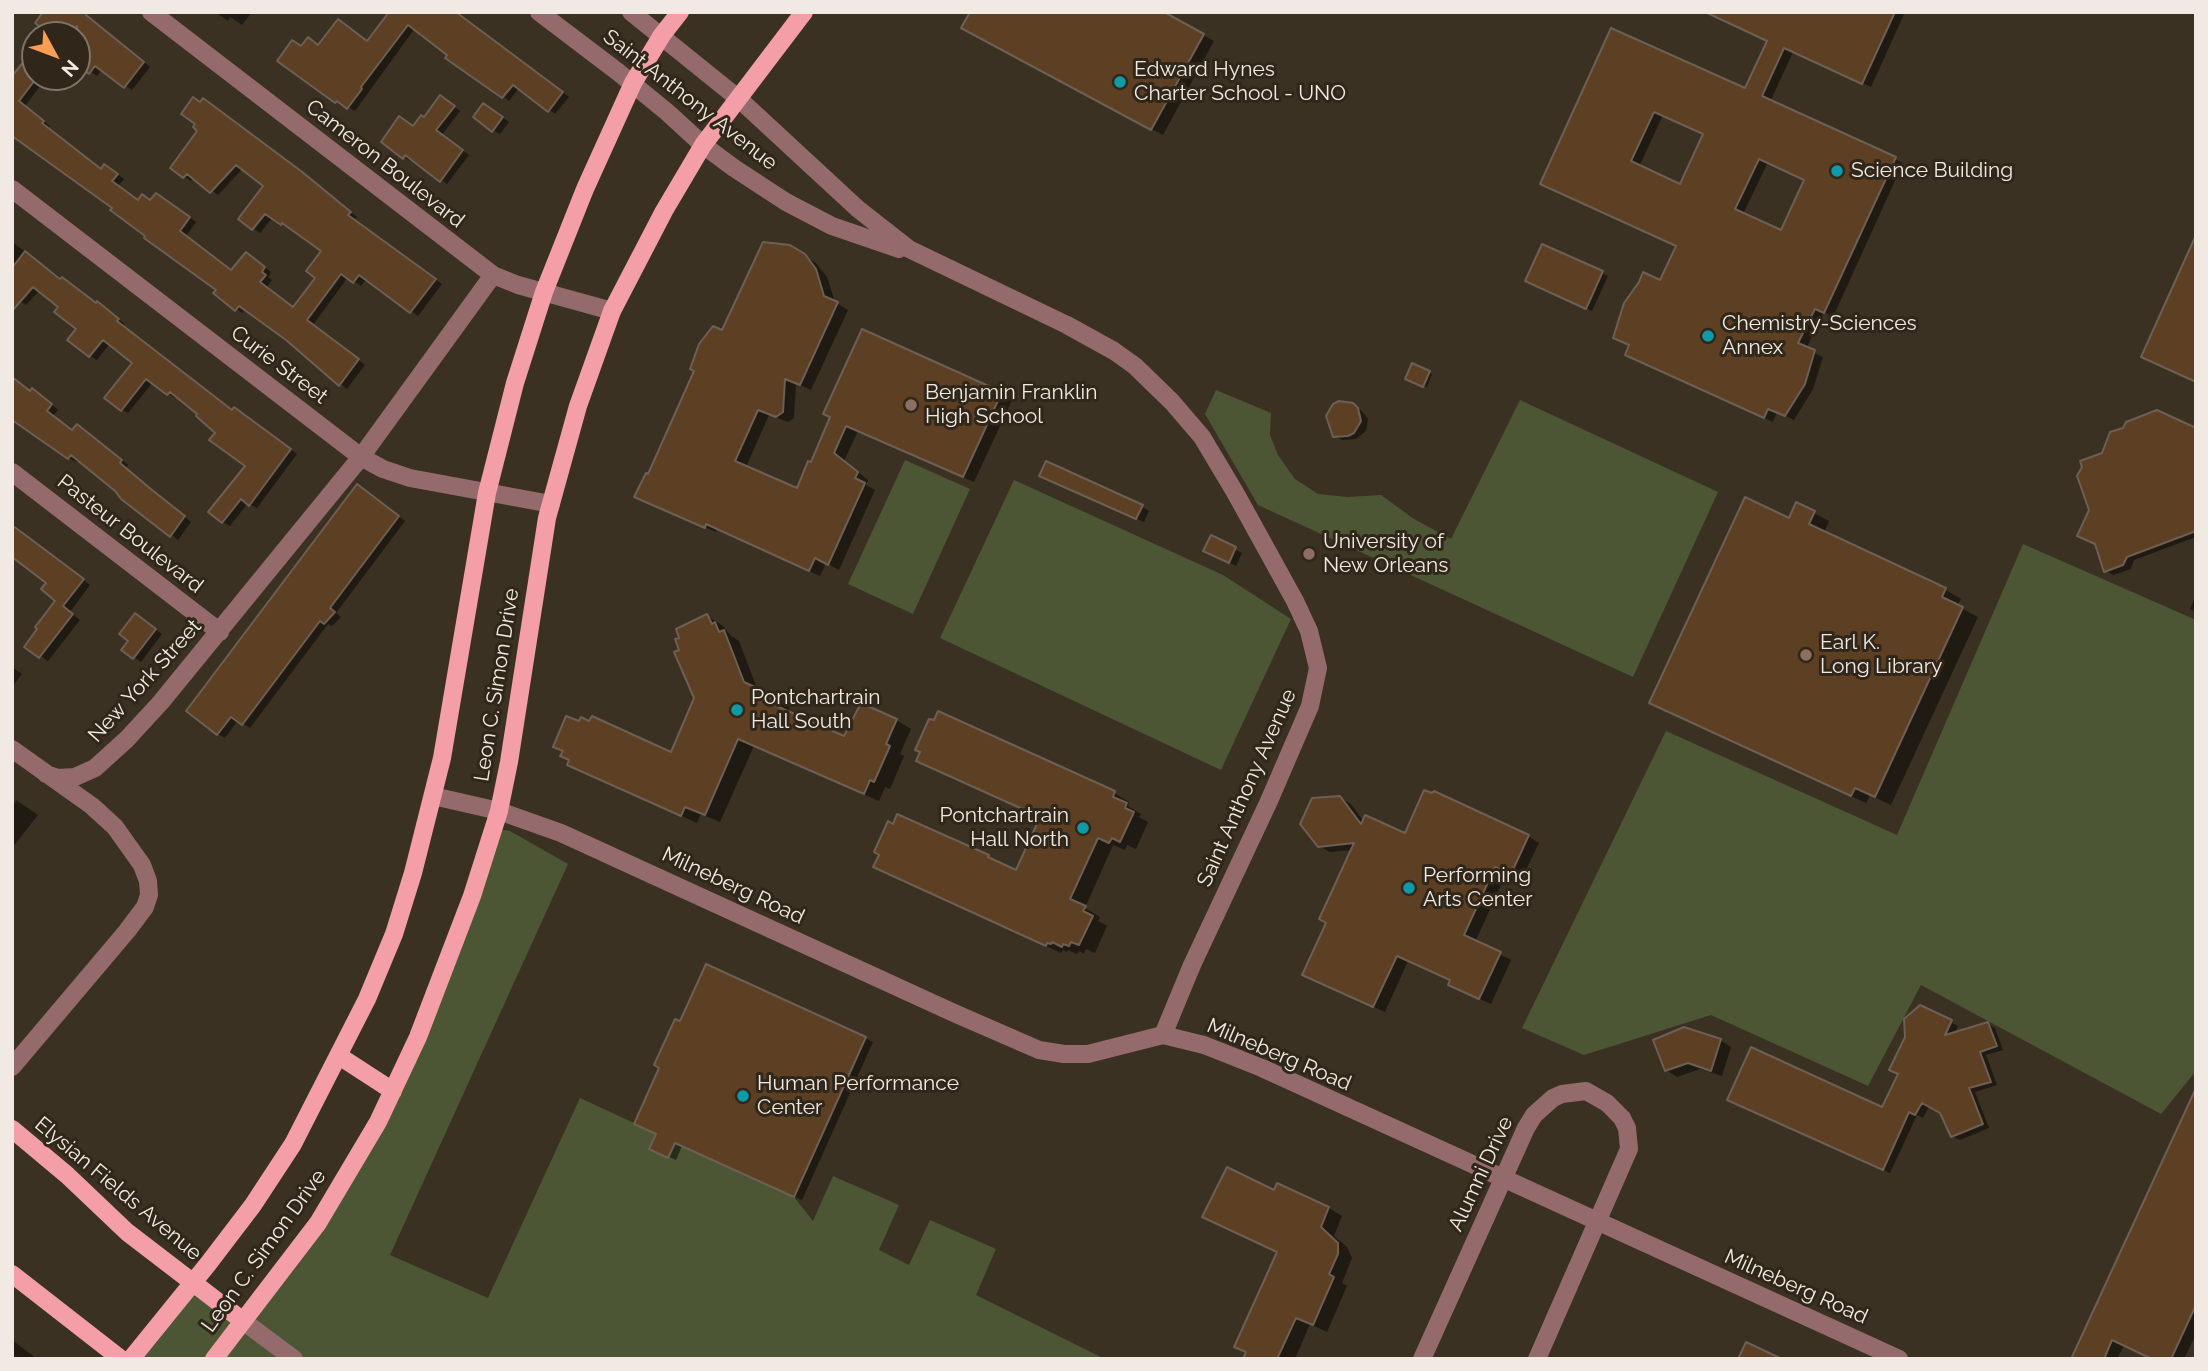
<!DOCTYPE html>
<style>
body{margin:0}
#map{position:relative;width:2208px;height:1371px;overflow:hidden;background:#3a3123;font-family:Raleway,sans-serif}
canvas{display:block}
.frame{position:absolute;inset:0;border:14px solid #f0eae2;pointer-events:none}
.north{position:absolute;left:21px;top:21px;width:70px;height:70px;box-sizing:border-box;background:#30271a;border:2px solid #7d756a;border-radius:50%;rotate:131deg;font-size:19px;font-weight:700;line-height:28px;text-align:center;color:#f0eae2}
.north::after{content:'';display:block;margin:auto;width:24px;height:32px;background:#fc9d54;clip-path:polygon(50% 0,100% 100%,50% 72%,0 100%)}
</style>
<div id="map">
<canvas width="2208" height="1371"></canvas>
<div class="frame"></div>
<div class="north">N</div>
</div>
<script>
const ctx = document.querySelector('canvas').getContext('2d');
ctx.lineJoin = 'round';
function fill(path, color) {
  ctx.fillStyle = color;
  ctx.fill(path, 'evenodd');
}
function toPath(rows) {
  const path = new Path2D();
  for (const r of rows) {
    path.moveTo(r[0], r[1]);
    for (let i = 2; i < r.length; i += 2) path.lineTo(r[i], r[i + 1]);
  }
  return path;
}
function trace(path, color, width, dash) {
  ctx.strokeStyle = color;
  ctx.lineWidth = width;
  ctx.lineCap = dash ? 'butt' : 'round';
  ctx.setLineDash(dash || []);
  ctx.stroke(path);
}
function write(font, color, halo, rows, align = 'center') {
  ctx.font = font + ' Raleway,sans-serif';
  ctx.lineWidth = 6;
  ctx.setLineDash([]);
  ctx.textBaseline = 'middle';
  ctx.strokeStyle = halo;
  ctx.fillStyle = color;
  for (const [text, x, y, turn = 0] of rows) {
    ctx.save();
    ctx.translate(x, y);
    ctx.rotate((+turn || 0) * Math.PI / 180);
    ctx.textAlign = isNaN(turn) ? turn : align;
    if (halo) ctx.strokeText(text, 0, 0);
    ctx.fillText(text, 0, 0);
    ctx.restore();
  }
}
fill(toPath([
 [1216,390,1271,413,1270,435,1278,455,1295,479,1318,494,1347,497,1381,495,1414,519,1451,539,1520,400,1718,492,1633,677,1258,505,1205,414],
 [905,460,970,489,913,614,848,584],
 [1014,480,1223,575,1291,619,1221,770,940,638],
 [2023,544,2196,620,2196,1071,2161,1114,1921,985,1868,1086,1711,1015,1584,1055,1522,1028,1666,731,1897,835],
 [494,828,510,831,568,864,390,1255,488,1298,580,1098,794,1197,813,1221,833,1176,899,1205,879,1250,909,1265,930,1220,996,1249,976,1295,1105,1359,131,1359,193,1282,243,1320,378,1122]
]), '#4c5634');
fill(toPath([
 [215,12,252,12,242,25,230,17,228,21],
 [391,12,458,12,569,97,555,114,519,88,509,101,415,28,355,111,336,101,302,48,368,43],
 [1160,12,1214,41,1163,135,975,34],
 [1707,12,1905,12,1871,87,1793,52,1770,102,1903,163,1833,317,1824,312,1806,349,1823,357,1813,389,1794,420,1777,412,1773,422,1635,359,1661,282,1678,246,1550,188,1612,30,1746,91,1769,41],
 [1663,115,1705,134,1681,186,1639,167],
 [1768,162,1806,180,1782,232,1743,214],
 [85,15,150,67,132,90,103,69,97,76,77,62,77,35,53,35],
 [35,68,35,77,47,77,25,106,50,126,48,129,102,170,112,170,124,179,118,186,139,201,163,199,196,222,186,236,233,272,254,258,271,272,268,277,272,280,266,288,294,308,317,277,324,251,273,217,260,233,240,219,266,186,243,168,218,195,194,177,191,181,172,168,200,130,309,178,357,217,354,221,442,284,418,316,367,278,361,286,348,277,313,325,365,365,347,389,287,339,246,310,243,313,236,309,218,289,114,207,12,134,12,79],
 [447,101,460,111,442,135,469,155,447,184,412,158,410,161,404,157,414,127],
 [491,109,509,122,500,134,493,130],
 [12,242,125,324,123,326,233,411,241,414,297,454,257,508,248,503,230,526,223,522,247,466,200,414,177,395,175,398,153,382,128,413,121,409,135,362,110,343,97,360,90,356,70,340,78,329,61,307,40,290,26,305,12,296],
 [789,247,816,263,827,277,835,302,848,310,811,390,796,383,794,418,788,422,769,415,746,467,798,490,812,465,832,417,1001,394,1012,400,974,482,858,431,844,461,868,480,866,485,875,490,839,570,826,563,820,576,717,529,716,532,636,497,723,332],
 [1602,273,1608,276,1592,311,1533,284],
 [1413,365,1432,374,1427,387,1407,378],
 [31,392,39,394,58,410,53,416,74,432,85,430,128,465,126,468,159,496,191,522,178,540,78,459,76,462,69,458,38,434],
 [1352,405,1360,409,1368,419,1366,431,1356,439,1342,440,1334,435],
 [2196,428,2196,537,2134,560,2131,569,2113,575,2106,571],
 [1048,480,1142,507,1149,511,1144,522],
 [364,490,405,521,336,613,341,617,332,626,328,624,250,728,238,720,225,738,218,734],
 [1797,504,1829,521,1824,533,1946,590,1961,599,1957,606,1978,617,1891,805,1870,795,1866,803,1666,711,1789,520],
 [12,523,22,531,21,532,90,585,70,612,80,620,48,661,27,646,58,600,48,582,12,555],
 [1211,538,1242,553,1236,566,1212,554],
 [2196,595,2196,612,2190,609],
 [707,616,722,625,731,636,739,641,758,691,790,707,787,713,845,738,896,720,911,729,900,754,904,756,890,789,885,787,879,801,754,746,720,822,701,814,697,823,569,765,672,754,696,699,681,651],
 [142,620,162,634,141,662,124,650],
 [12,667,22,674,12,687],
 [939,713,1114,793,1129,802,1128,806,1141,814,1139,817,1148,822,1136,849,1127,845,1125,850,1113,845,1085,908,1100,917,1098,921,1107,926,1095,953,1086,949,1084,954,1079,951,1077,954,1068,950,1067,952,1063,950,1061,953,891,875,988,857,1017,872,1042,818,918,760],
 [1340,798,1351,804,1364,822,1405,836,1528,836,1539,843,1522,878,1507,872,1475,942,1511,960,1491,1004,1462,991,1452,981,1408,961,1385,1012,1316,980,1328,923,1352,850,1330,852,1319,846],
 [16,800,38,815,12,848,12,801,15,803],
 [707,967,873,1042,802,1200,682,1146,676,1160,658,1152,658,1134,681,1024],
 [1952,1023,1958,1026,1954,1034,1988,1024,1995,1028,2003,1050,1986,1055,1997,1085,1975,1092,1989,1128,1960,1140,1952,1136,1942,1112,1929,1106,1923,1118,1917,1115,1890,1173,1737,1103,1883,1109,1939,1042,1943,1043],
 [1720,1040,1731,1047,1722,1076,1700,1069,1677,1077,1666,1070],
 [2196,1092,2196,1334,2184,1359,2153,1359,2124,1345,2117,1359,2073,1359],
 [1275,1193,1329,1208,1342,1216,1334,1236,1347,1247,1352,1258,1342,1283,1347,1286,1327,1332,1310,1324,1295,1359,1245,1359,1278,1252],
 [12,1340,37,1359,12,1359]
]), '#0007');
const building = toPath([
 [43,12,87,12,86,15,144,62,124,88,95,66,89,74,77,64,77,26,70,35,50,35,35,23,43,12],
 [389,12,456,12,563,92,548,112,513,85,502,98,445,58,447,55,408,25,361,87,362,89,347,109,337,101,335,103,277,61,292,40,301,46,308,37,318,45,338,19,367,41,389,12],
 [970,12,1164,12,1204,34,1151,130,961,28,970,12],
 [1705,12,1895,12,1862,84,1784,48,1762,96,1896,157,1824,313,1815,309,1798,343,1815,350,1805,384,1785,416,1768,409,1764,418,1625,355,1629,345,1613,338,1624,303,1639,282,1643,272,1660,280,1676,246,1540,184,1611,28,1745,88,1767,41,1705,12],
 [1654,112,1703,134,1680,184,1631,161,1654,112],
 [1759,159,1804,180,1781,230,1735,209,1759,159],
 [25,60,35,67,35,80,19,101,44,121,42,123,101,169,104,164,118,174,112,181,138,200,142,194,150,200,156,193,190,217,180,231,231,270,246,252,265,267,262,272,266,275,260,282,293,307,315,278,306,271,321,251,282,223,281,225,265,214,252,230,238,219,263,186,236,165,210,193,187,174,183,178,170,168,197,131,193,127,195,124,181,114,193,97,200,102,203,98,301,171,351,212,348,215,436,279,410,313,359,275,353,283,341,274,307,320,359,359,339,386,286,340,239,306,235,311,213,293,216,290,144,238,145,236,110,210,112,208,12,136,12,76,25,60],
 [440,95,455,106,436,130,463,150,440,182,405,155,403,159,381,142,399,116,413,126,421,115,424,117,440,95],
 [483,103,503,117,492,132,473,117,483,103],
 [2196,235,2196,382,2141,357,2196,235],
 [763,242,790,245,805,254,816,269,824,296,838,302,800,385,785,379,783,412,776,417,758,410,735,461,797,488,808,461,811,462,830,417,823,414,862,329,1002,392,963,477,846,426,834,453,858,472,855,478,865,483,828,565,815,558,809,571,706,524,705,528,634,497,646,473,648,474,694,371,690,369,699,344,713,326,722,330,763,242],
 [1542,244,1603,271,1586,309,1525,281,1542,244],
 [25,251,60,279,62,277,96,303,97,301,119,319,117,321,232,410,234,407,291,449,249,506,241,499,222,523,208,512,245,466,209,440,215,433,196,416,197,414,170,392,167,395,146,379,121,411,104,398,132,363,103,340,89,357,67,340,76,329,54,312,58,307,33,287,12,311,12,268,25,251],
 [1412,363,1430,371,1423,387,1405,379,1412,363],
 [12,377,30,391,32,388,52,404,47,411,72,430,77,424,122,460,120,463,152,490,185,516,170,537,121,499,115,491,71,455,68,459,12,420,12,377],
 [1339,401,1353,403,1358,408,1361,421,1354,433,1348,436,1333,437,1326,416,1333,404,1339,401],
 [2157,410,2196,428,2196,531,2127,557,2123,565,2104,572,2095,544,2077,536,2089,510,2077,476,2082,467,2080,461,2102,453,2110,432,2123,428,2126,422,2157,410],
 [1046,461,1143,505,1136,519,1039,476,1046,461],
 [357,484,399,516,330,608,335,612,324,624,320,621,242,725,231,717,217,735,186,711,357,484],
 [1745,497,1789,518,1796,502,1815,511,1809,524,1946,588,1942,597,1963,607,1875,797,1855,788,1851,796,1649,703,1745,497],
 [12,525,84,579,63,606,73,614,39,658,24,647,37,629,35,627,55,601,41,589,46,583,12,557,12,525],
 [1211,535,1236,547,1229,563,1203,551,1211,535],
 [135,613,156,629,133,659,121,650,128,641,119,634,135,613],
 [707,614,712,624,715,622,719,632,724,630,744,682,776,697,772,704,844,736,861,703,897,719,886,744,890,746,874,782,870,780,864,794,738,739,705,815,685,807,681,816,567,765,569,760,560,756,563,751,553,747,566,716,579,721,581,717,589,721,592,716,671,752,694,698,674,652,679,650,675,639,679,638,676,629,707,614],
 [938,711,1115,791,1113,797,1127,803,1125,808,1134,812,1120,842,1112,838,1109,843,1098,838,1070,899,1086,906,1083,911,1093,916,1079,945,1071,942,1069,946,1063,944,1062,947,1052,942,1051,944,1047,943,1046,946,873,867,879,855,874,852,888,821,893,824,897,814,989,855,988,857,1016,870,1040,817,916,761,920,752,915,750,929,719,934,720,938,711],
 [1424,790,1432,793,1434,791,1529,835,1511,874,1495,867,1464,935,1501,952,1479,999,1448,985,1450,980,1397,956,1373,1007,1302,975,1326,923,1319,919,1354,843,1318,847,1300,824,1312,798,1340,796,1361,824,1365,815,1405,833,1424,790],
 [706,964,866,1037,794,1197,675,1143,668,1158,649,1149,656,1134,634,1124,659,1068,654,1065,675,1019,680,1021,706,964],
 [1920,1005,1952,1020,1945,1035,1988,1022,1997,1046,1980,1052,1991,1082,1969,1088,1983,1124,1951,1137,1940,1113,1922,1103,1915,1115,1909,1112,1883,1170,1727,1100,1751,1047,1882,1107,1898,1074,1889,1070,1905,1037,1904,1019,1920,1005],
 [1684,1027,1721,1039,1711,1071,1688,1063,1665,1071,1653,1040,1684,1027],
 [2196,1088,2196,1305,2171,1359,2152,1359,2112,1340,2104,1359,2071,1359,2196,1088],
 [1227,1167,1274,1190,1277,1183,1329,1207,1321,1227,1338,1243,1338,1254,1329,1274,1334,1277,1313,1325,1296,1318,1277,1359,1243,1359,1246,1352,1234,1347,1277,1252,1202,1217,1227,1167],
 [1746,1342,1782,1359,1738,1359,1746,1342]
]);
fill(building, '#5d3f23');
trace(building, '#6d5f53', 2);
trace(toPath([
 [151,12,493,275,518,285,612,311],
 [539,12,618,72,667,112,703,145,734,168,786,202,832,226,899,249],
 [631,12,739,99,858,209,909,249,1067,325,1114,351,1135,366,1172,402,1202,437,1236,494,1295,601,1309,631,1318,668,1310,706,1269,801,1192,965,1163,1035],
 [12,189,361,457,383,469,410,478,551,504],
 [12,472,220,632],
 [12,749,92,806,115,827,142,865,148,881,149,895,145,907,127,931,12,1067],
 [46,774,58,778,75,777,95,768,127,739,161,702,361,457,493,275],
 [433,796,499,811,561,833,954,1013,1039,1050,1064,1054,1088,1054,1163,1035,1204,1045,1262,1068,1899,1359],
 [243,1321,294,1359],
 [1422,1359,1526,1128,1534,1115,1553,1098,1562,1094,1586,1091,1607,1103,1622,1118,1627,1128,1629,1149,1537,1359]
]), '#946a6d', 18);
trace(toPath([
 [339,1056,393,1091],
 [12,1129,67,1175,127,1232,243,1321],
 [12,1274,121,1359],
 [131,1359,208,1264,253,1205,293,1144,367,999,394,934,413,873,442,758,487,493,515,383,544,292,585,189,633,83,662,35,680,12],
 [214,1359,318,1223,378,1122,418,1037,472,896,499,811,509,762,547,518,578,406,612,311,664,211,703,145,804,12]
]), '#f49fa7', 18);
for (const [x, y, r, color] of [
 [1120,82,7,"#0f9aa8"],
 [1837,171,7,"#0f9aa8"],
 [1708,336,7,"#0f9aa8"],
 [911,405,7,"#8d6e63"],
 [1309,554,7,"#8d6e63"],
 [1806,655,7,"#8d6e63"],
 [737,710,7,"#0f9aa8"],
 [1083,828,7,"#0f9aa8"],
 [1409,888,7,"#0f9aa8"],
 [743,1096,7,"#0f9aa8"]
]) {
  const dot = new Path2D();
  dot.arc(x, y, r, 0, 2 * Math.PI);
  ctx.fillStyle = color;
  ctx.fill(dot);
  trace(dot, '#30271a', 2.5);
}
write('21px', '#f0eae2', '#30271a', [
 ["Edward Hynes",1134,70],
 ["Charter School - UNO",1134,94],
 ["Science Building",1851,171],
 ["Chemistry-Sciences",1722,324],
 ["Annex",1722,348],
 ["Benjamin Franklin",925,393],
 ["High School",925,417],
 ["University of",1323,542],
 ["New Orleans",1323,566],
 ["Earl K.",1820,643],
 ["Long Library",1820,667],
 ["Pontchartrain",751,698],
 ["Hall South",751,722],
 ["Pontchartrain",1069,816,"right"],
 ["Hall North",1069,840,"right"],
 ["Performing",1423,876],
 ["Arts Center",1423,900],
 ["Human Performance",757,1084],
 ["Center",757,1108]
], 'left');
write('21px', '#f0eae2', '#30271a', [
 ["Saint Anthony Avenue",690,100,38],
 ["Cameron Boulevard",385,164,38],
 ["Curie Street",279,365,37],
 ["Pasteur Boulevard",130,534,38],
 ["New York Street",145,681,-48],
 ["Leon C. Simon Drive",497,685,-81],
 ["Saint Anthony Avenue",1247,788,-66],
 ["Milneberg Road",733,886,25],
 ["Milneberg Road",1279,1055,23],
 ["Alumni Drive",1481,1174,-65],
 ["Elysian Fields Avenue",118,1189,40],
 ["Leon C. Simon Drive",264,1251,-54],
 ["Milneberg Road",1796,1287,24]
]);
</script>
